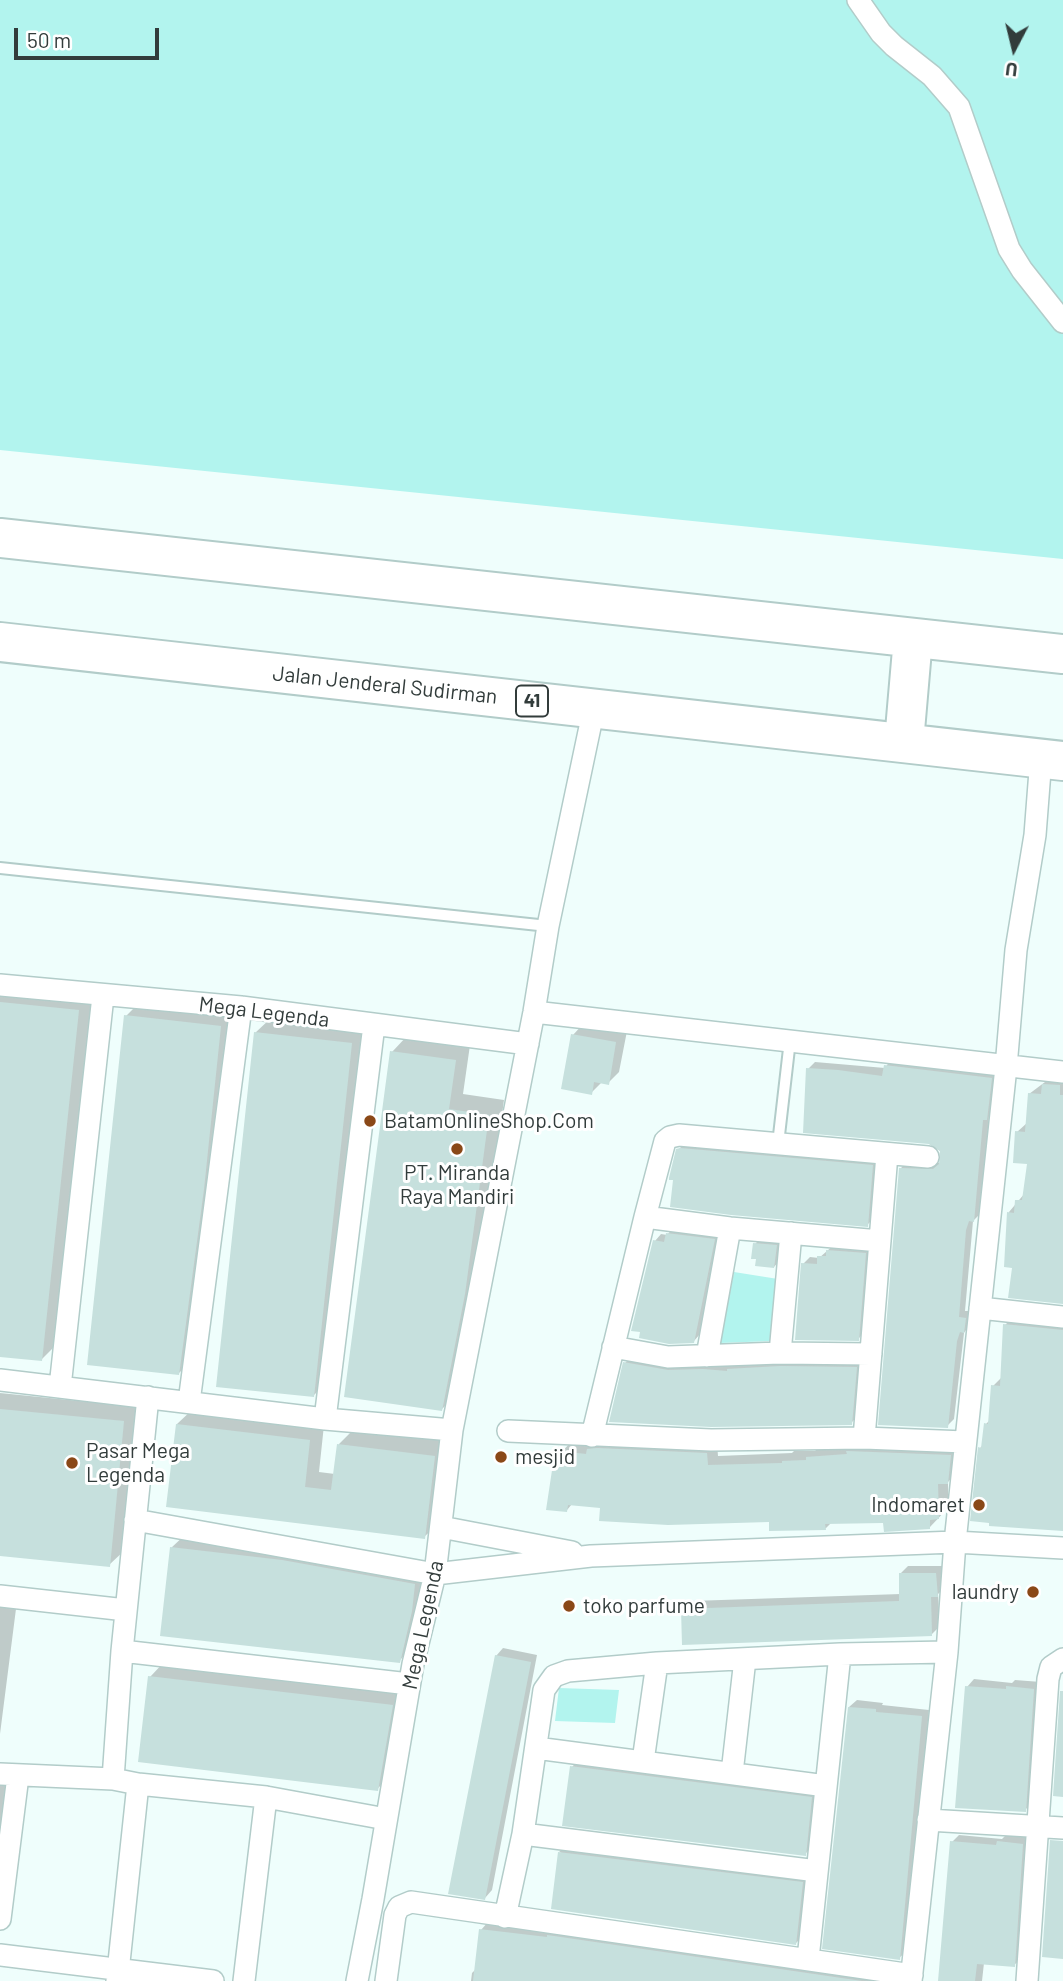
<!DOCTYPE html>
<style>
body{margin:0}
#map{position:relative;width:1063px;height:1981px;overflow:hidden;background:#effefc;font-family:Barlow,sans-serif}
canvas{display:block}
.north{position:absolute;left:979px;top:14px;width:70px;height:70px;-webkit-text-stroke:5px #fff;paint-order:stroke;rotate:187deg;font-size:19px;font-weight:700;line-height:28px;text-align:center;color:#323c3b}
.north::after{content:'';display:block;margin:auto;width:24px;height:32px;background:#323c3b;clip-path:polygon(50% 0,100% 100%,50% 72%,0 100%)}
.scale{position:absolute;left:14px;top:28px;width:145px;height:32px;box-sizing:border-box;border:4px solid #323c3b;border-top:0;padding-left:9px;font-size:21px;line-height:24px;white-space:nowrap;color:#323c3b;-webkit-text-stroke:5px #fff;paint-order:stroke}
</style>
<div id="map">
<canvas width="1063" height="1981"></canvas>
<div class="north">U</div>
<div class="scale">50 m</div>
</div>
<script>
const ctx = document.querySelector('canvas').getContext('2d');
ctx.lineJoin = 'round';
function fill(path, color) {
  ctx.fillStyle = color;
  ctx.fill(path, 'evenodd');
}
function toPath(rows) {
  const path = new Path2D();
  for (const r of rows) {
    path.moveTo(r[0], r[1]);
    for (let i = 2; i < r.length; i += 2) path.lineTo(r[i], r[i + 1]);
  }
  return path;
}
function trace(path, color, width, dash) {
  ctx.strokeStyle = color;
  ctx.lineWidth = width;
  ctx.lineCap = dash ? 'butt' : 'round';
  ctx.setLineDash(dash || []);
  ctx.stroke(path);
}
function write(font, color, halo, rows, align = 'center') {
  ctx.font = font + ' Barlow,sans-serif';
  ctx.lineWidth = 6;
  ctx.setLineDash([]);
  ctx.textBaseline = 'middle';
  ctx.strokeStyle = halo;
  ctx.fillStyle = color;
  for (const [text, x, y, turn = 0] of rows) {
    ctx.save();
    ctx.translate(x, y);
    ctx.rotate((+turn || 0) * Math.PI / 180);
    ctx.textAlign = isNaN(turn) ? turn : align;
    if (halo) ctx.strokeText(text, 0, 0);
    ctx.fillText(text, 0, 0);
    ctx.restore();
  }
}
fill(toPath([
 [0,0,1063,0,1063,559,0,450],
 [734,1272,778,1279,772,1341,720,1343],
 [559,1688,619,1690,615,1723,555,1721]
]), '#b2f4ee');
fill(toPath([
 [0,988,93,995,57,1344,41,1360,0,1355],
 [141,1001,236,1011,194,1358,179,1373,126,1016],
 [271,1018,367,1028,329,1380,314,1395,255,1033],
 [584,1023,627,1031,619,1072,608,1083,602,1082,591,1093,573,1035],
 [407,1036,470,1045,463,1094,504,1100,480,1277,457,1394,442,1409,392,1052],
 [892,1058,998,1071,994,1111,989,1116,981,1213,973,1221,965,1311,972,1311,970,1324,964,1333,954,1419,947,1426,901,1168,908,1161,941,1163,942,1152,808,1069,815,1062,885,1068],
 [1053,1076,1063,1076,1063,1302,1014,1266,1009,1212,1025,1193,1029,1162,1017,1132,1027,1123,1029,1094],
 [685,1143,879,1159,874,1218,867,1225,675,1179,678,1150],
 [674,1227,720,1233,700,1334,694,1341,655,1241,661,1234,667,1235],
 [762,1237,783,1238,781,1259,774,1267,755,1244],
 [835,1244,872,1247,865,1332,858,1339,803,1264,810,1257,819,1258],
 [1014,1316,1063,1321,1063,1529,980,1448,983,1445,986,1424,990,1420,993,1386,1002,1377,1005,1325],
 [632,1356,863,1361,858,1416,851,1423,625,1363],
 [0,1393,139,1407,125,1550,109,1565,0,1554],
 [193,1409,324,1425,319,1472,335,1474,339,1444,354,1429,450,1441,440,1522,424,1537,168,1505,177,1424],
 [571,1442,717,1443,718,1456,792,1453,794,1451,815,1451,818,1448,960,1445,957,1472,948,1482,948,1508,930,1527,885,1521,831,1523,825,1529,771,1521,572,1504,567,1510,556,1458],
 [187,1533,430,1569,415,1645,399,1661,171,1548],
 [908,1566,944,1566,945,1587,938,1594,940,1626,932,1634,683,1609,691,1601,901,1594,900,1574],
 [0,1599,17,1601,0,1734],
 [503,1648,537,1655,492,1890,485,1898,496,1656],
 [165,1661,407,1690,393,1774,377,1789,150,1677],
 [974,1679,1012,1683,1015,1680,1041,1682,1032,1803,1025,1810,967,1687],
 [857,1700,883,1703,882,1705,929,1710,907,1951,899,1958,849,1707],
 [579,1759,818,1790,812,1847,805,1854,572,1767],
 [0,1781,16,1783,12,1814,0,1826],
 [959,1835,1002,1839,1006,1835,1030,1837,1022,1958,1014,1965,984,1963,982,1981,940,1981,952,1842],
 [567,1845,809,1876,803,1936,796,1943,559,1852],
 [488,1922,906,1981,471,1981,472,1973,476,1969,481,1930]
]), '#0003');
fill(toPath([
 [0,1002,79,1010,42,1361,0,1357],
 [124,1015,221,1026,204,1189,179,1375,87,1365],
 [254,1032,352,1043,314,1397,216,1387],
 [571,1034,616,1042,609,1085,594,1082,592,1095,561,1089],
 [390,1051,456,1060,449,1109,489,1115,465,1294,442,1411,344,1397],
 [884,1065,992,1078,987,1120,983,1120,974,1222,969,1221,966,1230,959,1317,966,1318,964,1333,960,1332,957,1341,948,1428,878,1425,899,1168,933,1169,939,1164,940,1151,929,1144,803,1133,806,1068,838,1070,882,1076],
 [1042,1084,1060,1085,1060,1095,1063,1095,1063,1304,1008,1298,1012,1268,1004,1267,1007,1212,1014,1213,1015,1200,1022,1200,1027,1164,1013,1163,1015,1131,1025,1132,1028,1093,1041,1094],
 [680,1148,873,1165,868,1227,731,1215,670,1207,673,1180,669,1180,669,1178,676,1149],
 [666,1233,715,1239,694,1343,669,1344,639,1338,640,1332,631,1331,653,1240,664,1242],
 [753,1243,777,1245,774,1268,755,1266,756,1259,751,1259],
 [826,1250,866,1253,859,1341,795,1340,801,1263,817,1264,817,1256,826,1256],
 [1003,1324,1063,1330,1063,1531,989,1526,989,1523,970,1521,978,1447,981,1448,984,1423,988,1424,991,1385,1000,1386],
 [623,1362,668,1370,703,1369,727,1371,727,1369,780,1366,857,1367,852,1425,711,1427,609,1422],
 [0,1409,124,1421,110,1567,0,1556],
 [176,1424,310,1440,305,1487,331,1490,337,1444,435,1456,425,1539,166,1507],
 [597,1448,707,1453,708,1465,782,1463,782,1461,806,1460,806,1457,847,1454,846,1451,951,1455,948,1484,938,1484,939,1519,930,1520,930,1529,884,1532,883,1523,825,1524,826,1530,769,1531,769,1522,668,1525,599,1521,600,1508,568,1505,567,1512,546,1510,554,1457,559,1458,559,1451,586,1454,587,1449],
 [170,1547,282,1560,415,1584,412,1611,400,1663,160,1636],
 [899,1573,936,1573,938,1597,931,1597,932,1636,682,1645,681,1609,899,1601],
 [495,1655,531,1662,485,1900,448,1894],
 [148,1676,393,1705,378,1791,138,1762],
 [965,1686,1006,1689,1006,1686,1034,1689,1026,1812,955,1808],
 [1060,1691,1063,1691,1063,1797,1053,1796],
 [848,1707,876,1709,876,1712,922,1716,900,1960,822,1949],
 [570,1766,812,1797,806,1856,562,1826],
 [1050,1840,1063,1841,1063,1959,1042,1957],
 [950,1841,996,1845,997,1841,1023,1844,1015,1967,977,1964,975,1981,938,1981],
 [558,1852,803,1882,796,1945,551,1909],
 [479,1929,547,1937,547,1935,862,1981,473,1981]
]), '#c6e0dd');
const lane = toPath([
 [0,868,548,926],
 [778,1144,790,1040]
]);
const street = toPath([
 [858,0,881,33,894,46,932,76,959,107,1009,249,1022,270,1063,322],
 [0,985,241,1007,528,1044],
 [534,1012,1063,1072],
 [645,1217,730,1228,880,1241],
 [980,1308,1063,1317],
 [613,1347,668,1357,780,1353,871,1354],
 [780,1353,791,1233],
 [707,1356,730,1228],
 [0,1380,325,1419,452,1430],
 [60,1387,103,996],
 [189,1402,241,1007],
 [325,1419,374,1025],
 [508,1431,711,1440,864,1438,965,1442],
 [592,1436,645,1217,665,1141,670,1137,679,1135,928,1157],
 [864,1438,887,1154],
 [135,1520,435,1574,591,1556,955,1542,1063,1548],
 [441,1527,572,1552],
 [0,1596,126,1610],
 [122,1651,409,1684],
 [536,1748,826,1786],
 [643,1761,657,1663],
 [732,1773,745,1659],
 [0,1774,113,1779,138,1784,266,1797,386,1819],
 [113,1779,122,1651,148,1397],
 [928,1820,1063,1828],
 [523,1834,817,1871],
 [505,1917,523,1834,544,1690,554,1676,568,1671,657,1663,840,1654,947,1652],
 [0,1919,18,1776],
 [0,1955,213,1981],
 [808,1959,840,1654],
 [117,1981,138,1784],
 [244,1981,266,1797],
 [357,1981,373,1899,413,1664,435,1574,452,1430,534,1012,548,926,594,708],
 [386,1981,395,1915,399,1907,411,1902,912,1975],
 [911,1981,947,1652,955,1542,1006,1067,1016,950,1035,835,1041,758],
 [1027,1981,1048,1679,1051,1667,1063,1659]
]);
const highway = toPath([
 [0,538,1063,654],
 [0,642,1063,761],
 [904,742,913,638]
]);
trace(lane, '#b2ccc9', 14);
trace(street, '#b2ccc9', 24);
trace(highway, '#b2ccc9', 42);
trace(lane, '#fff', 10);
trace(street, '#fff', 21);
trace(highway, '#fff', 38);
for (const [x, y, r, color] of [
 [370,1121,7,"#8a4817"],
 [457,1149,7,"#8a4817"],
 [501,1457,7,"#8a4817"],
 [72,1463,7,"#8a4817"],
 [979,1505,7,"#8a4817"],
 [1033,1592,7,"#8a4817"],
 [569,1606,7,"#8a4817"]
]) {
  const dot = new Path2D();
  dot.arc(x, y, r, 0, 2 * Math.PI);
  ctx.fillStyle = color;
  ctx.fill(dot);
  trace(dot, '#fff', 2.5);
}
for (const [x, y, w] of [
 [532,701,32]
]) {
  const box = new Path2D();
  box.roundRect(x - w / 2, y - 15.5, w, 31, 5);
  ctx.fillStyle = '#fff';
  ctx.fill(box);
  trace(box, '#323c3b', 2);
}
write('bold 19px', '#323c3b', null, [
 ["41",532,701]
]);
write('21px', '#323c3b', '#fff', [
 ["Jalan Jenderal Sudirman",385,685,6],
 ["Mega Legenda",264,1012,7],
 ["Mega Legenda",423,1625,-78]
]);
write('21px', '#323c3b', '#fff', [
 ["BatamOnlineShop.Com",384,1121],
 ["PT. Miranda",457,1173,"center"],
 ["Raya Mandiri",457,1197,"center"],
 ["Pasar Mega",86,1451],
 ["Legenda",86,1475],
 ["mesjid",515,1457],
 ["Indomaret",965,1505,"right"],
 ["laundry",1019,1592,"right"],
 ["toko parfume",583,1606]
], 'left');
</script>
